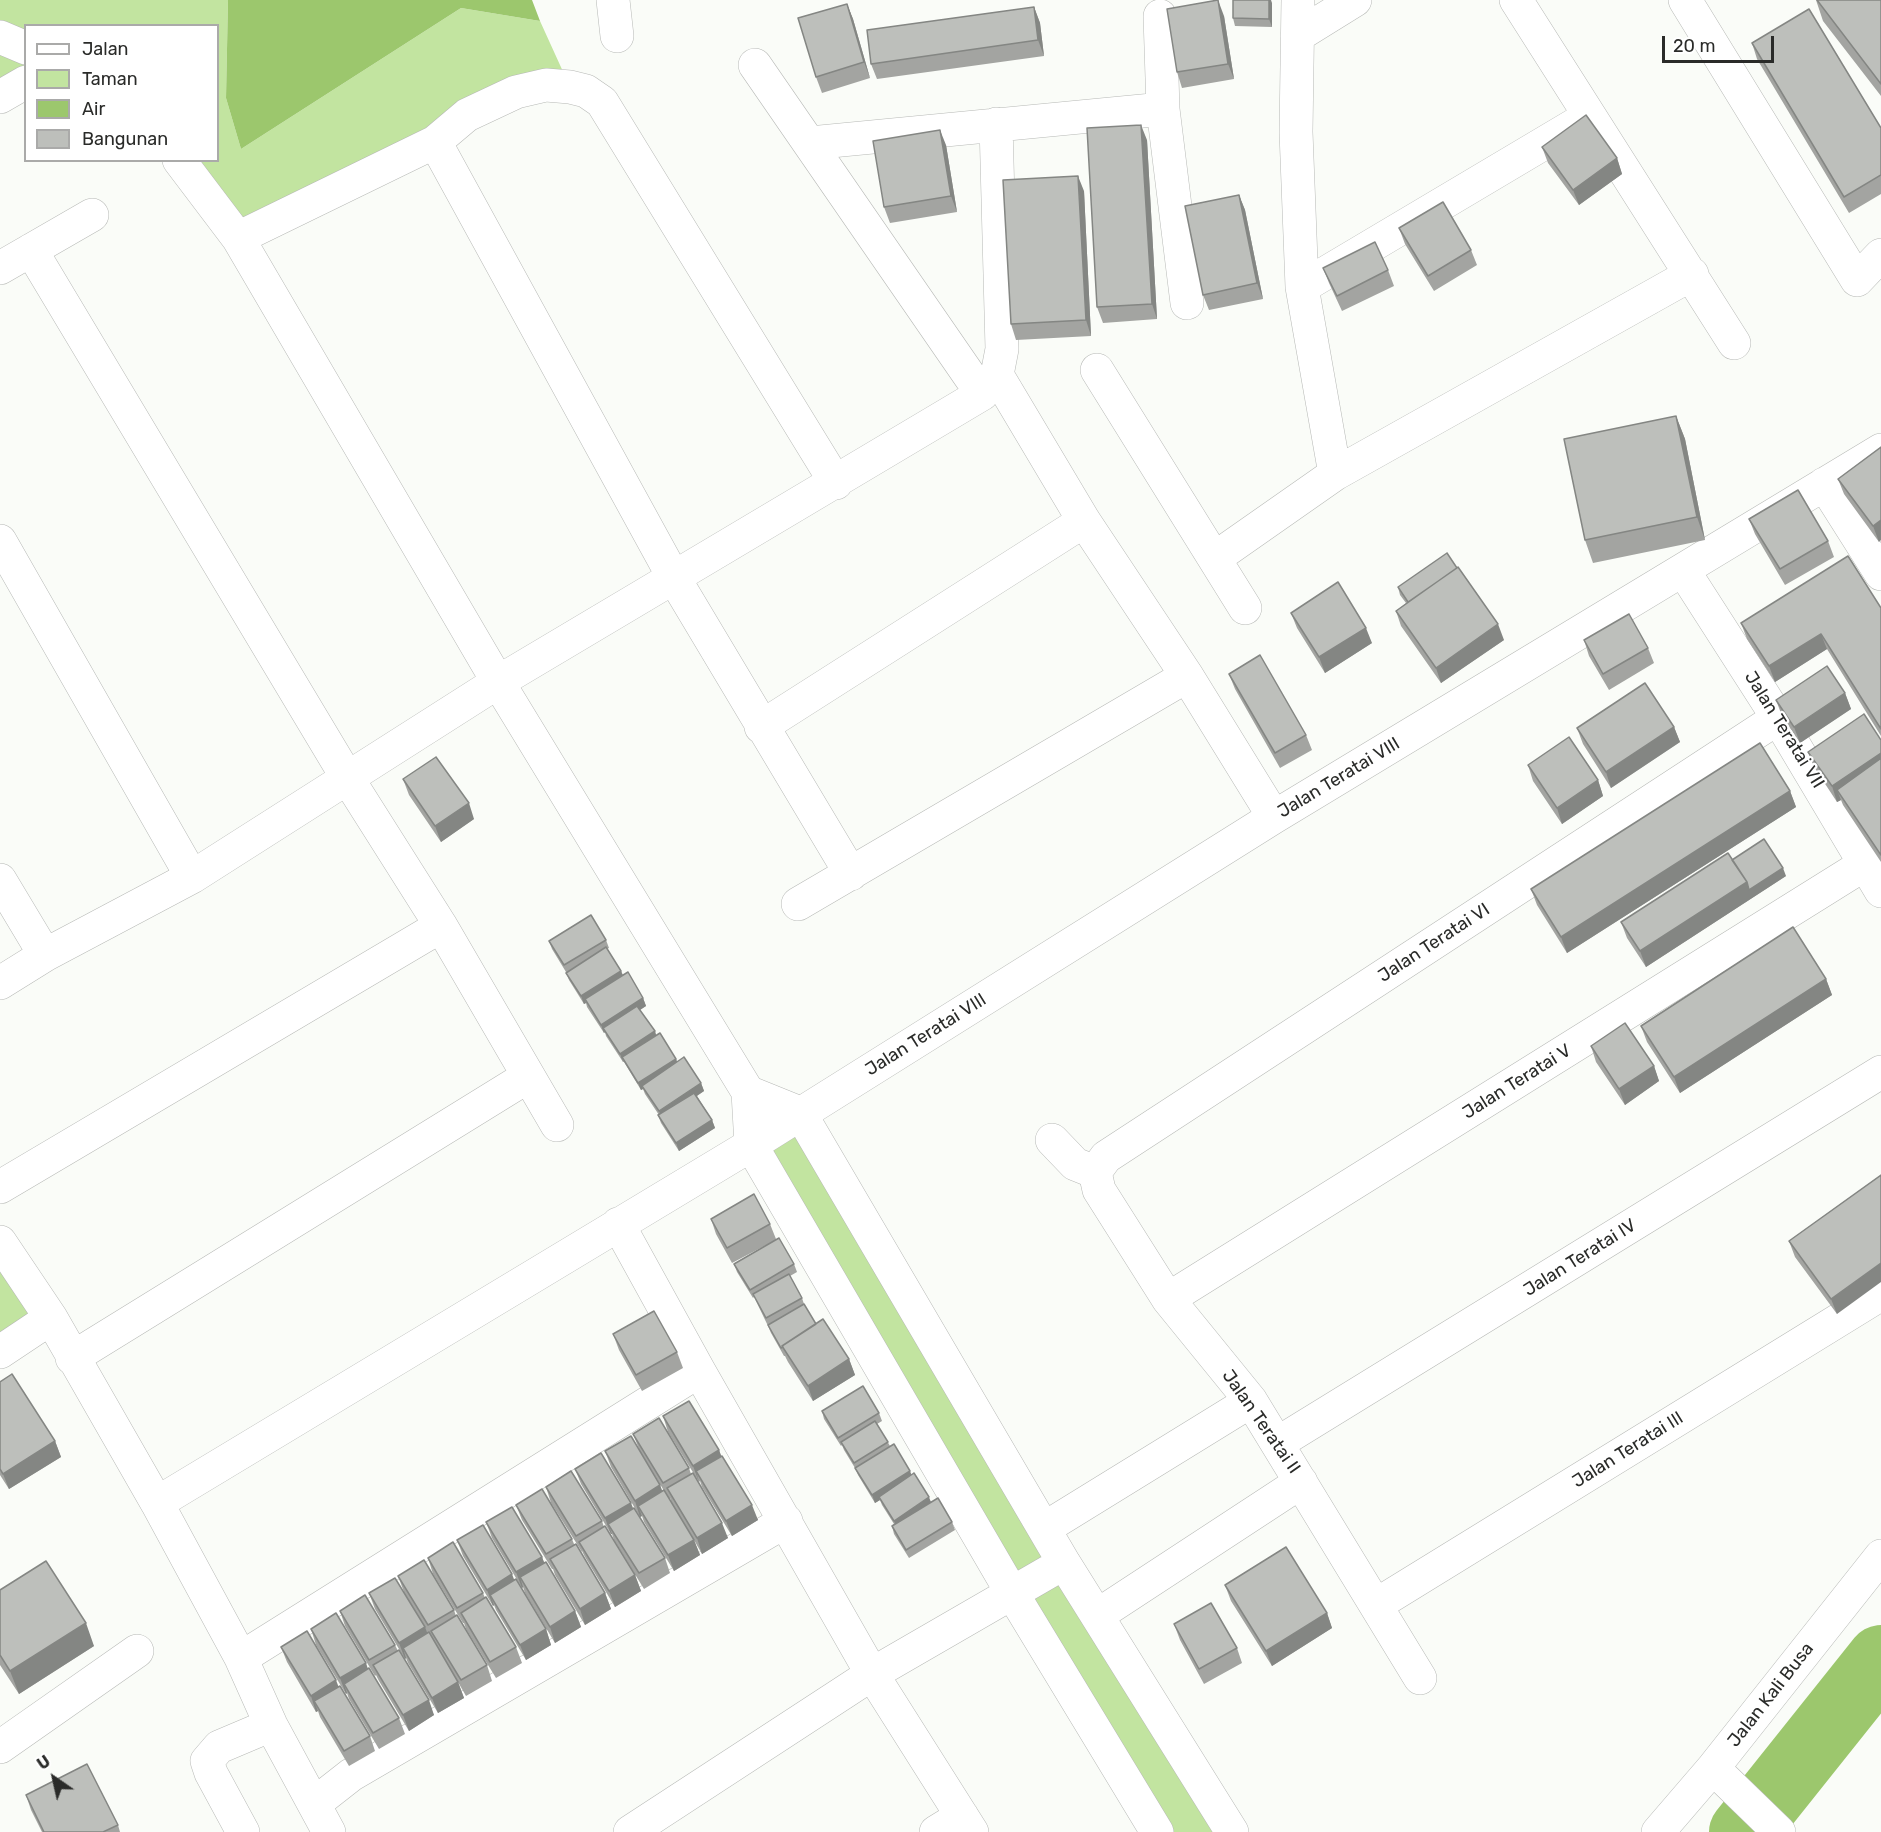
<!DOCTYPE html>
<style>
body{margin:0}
#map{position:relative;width:1881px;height:1832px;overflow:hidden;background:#fafcf8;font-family:Rubik,sans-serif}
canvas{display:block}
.legend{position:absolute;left:24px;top:24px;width:195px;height:138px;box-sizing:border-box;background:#fff;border:2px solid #aaaaa9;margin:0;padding:8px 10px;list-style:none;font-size:18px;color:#2a2b29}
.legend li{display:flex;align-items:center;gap:12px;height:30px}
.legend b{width:30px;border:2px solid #aaaaa9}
.north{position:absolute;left:24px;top:1748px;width:60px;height:60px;-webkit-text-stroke:4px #fff;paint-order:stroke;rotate:326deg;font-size:16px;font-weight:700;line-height:24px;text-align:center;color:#2a2b29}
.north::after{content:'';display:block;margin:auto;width:21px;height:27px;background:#2a2b29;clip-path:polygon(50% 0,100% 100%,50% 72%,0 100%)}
.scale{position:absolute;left:1662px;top:36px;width:112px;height:27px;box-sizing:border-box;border:3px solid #2a2b29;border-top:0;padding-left:8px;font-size:18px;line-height:21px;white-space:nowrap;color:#2a2b29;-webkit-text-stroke:4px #fff;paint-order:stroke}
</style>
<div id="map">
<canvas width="1881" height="1832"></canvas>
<ul class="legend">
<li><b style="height:8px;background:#fff"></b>Jalan</li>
<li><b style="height:16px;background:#c2e4a0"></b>Taman</li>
<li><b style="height:16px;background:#9cc76d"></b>Air</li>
<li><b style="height:16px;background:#bdbfbb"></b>Bangunan</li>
</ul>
<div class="north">U</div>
<div class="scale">20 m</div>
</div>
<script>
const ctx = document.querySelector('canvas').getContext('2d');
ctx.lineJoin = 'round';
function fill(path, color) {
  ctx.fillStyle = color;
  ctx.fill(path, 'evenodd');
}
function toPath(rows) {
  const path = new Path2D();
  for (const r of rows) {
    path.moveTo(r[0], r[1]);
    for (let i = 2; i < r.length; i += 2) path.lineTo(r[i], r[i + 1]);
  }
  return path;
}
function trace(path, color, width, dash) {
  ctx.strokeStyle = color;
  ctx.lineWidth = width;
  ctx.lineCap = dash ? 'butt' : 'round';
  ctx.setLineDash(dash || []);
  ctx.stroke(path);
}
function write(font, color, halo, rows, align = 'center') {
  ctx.font = font + ' Rubik,sans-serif';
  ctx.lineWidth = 4.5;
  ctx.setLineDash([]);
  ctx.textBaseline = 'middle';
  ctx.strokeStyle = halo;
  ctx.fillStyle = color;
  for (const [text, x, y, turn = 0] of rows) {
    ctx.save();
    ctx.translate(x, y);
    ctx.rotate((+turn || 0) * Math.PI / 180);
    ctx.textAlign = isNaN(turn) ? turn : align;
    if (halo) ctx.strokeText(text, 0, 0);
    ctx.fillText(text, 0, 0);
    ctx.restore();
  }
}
fill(toPath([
 [0,0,228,0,226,98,241,149,461,8,540,21,570,87,546,85,238,238,179,161,218,160,218,26,26,26,25,82,0,97],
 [800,1113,1232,1832,1157,1832,751,1145],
 [0,1242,51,1318,0,1352]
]), '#c2e4a0');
fill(toPath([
 [228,0,532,0,540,21,461,8,241,149,226,98]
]), '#9cc76d');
trace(toPath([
 [1743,1832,1881,1659]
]), '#9cc76d', 68);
const minor = toPath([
 [613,0,617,36],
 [1298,0,1296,132,1302,287,1335,474],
 [1516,0,1734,343],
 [1685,0,1857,280,1881,255],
 [1160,16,1163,109,1187,303],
 [1297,36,1355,0],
 [0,37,26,48],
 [755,65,982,394],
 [0,97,26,82],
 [996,124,1002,349,997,375],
 [810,143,1163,109],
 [179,160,238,238,498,682,748,1092,751,1145,1012,1593,1157,1832],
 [238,238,435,142],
 [31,250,348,779,441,926,557,1125],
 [0,268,92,215],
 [1302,287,1588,117],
 [1097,370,1245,608],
 [836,483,602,102,586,91,570,87,546,85,516,92,467,115,435,142,674,578,851,874],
 [1824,484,1881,574],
 [0,541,192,877],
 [1215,558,1335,474,1692,274],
 [1683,570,1778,718,1881,891],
 [761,727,1084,521],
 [0,880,45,955],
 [798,904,1187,676],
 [0,983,45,955,192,877,498,682,982,394,997,375,1084,521,1187,676,1274,817],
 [748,1092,800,1113,1064,1563,1232,1832],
 [1052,1140,1075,1164,1095,1172],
 [1095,1172,1106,1157,1778,718],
 [1095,1172,1099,1190,1168,1299,1251,1401,1420,1678],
 [0,1187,441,926],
 [618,1224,699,1371,872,1674,972,1832],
 [0,1242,51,1318,157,1503,241,1658,271,1725,329,1832],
 [1168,1299,1865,864],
 [0,1352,51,1318],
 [72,1358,527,1077],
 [1278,1443,1881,1072],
 [157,1503,751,1145,1274,817,1881,450],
 [1045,1528,1251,1401],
 [1376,1605,1881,1294],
 [1098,1615,1301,1482],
 [241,1658,699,1371],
 [0,1747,137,1651],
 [1713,1768,1779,1832],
 [314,1804,351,1775,786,1521],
 [243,1832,211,1773,207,1761,219,1747,271,1725],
 [630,1832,872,1674,1064,1563],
 [936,1832,962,1816],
 [1658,1832,1713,1768,1881,1556]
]);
trace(minor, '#b7b9b6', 34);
trace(minor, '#fff', 33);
fill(toPath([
 [1816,0,1881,0,1881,96,1823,21],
 [1272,3,1272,27,1235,26,1233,18],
 [847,4,853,19,870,78,822,93,816,77],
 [1034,7,1040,23,1044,56,877,79,871,64],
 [1224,16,1234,79,1182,88,1177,72],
 [1752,43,1881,128,1881,194,1849,213,1757,59],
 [1147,140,1157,319,1103,323,1097,307],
 [946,145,957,212,890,223,884,207],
 [1542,147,1617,158,1622,174,1579,205,1548,163],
 [1084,191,1091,336,1016,340,1011,324],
 [1239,195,1245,210,1263,299,1209,310,1203,295],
 [1399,228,1471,250,1477,265,1434,291,1405,244],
 [1323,268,1388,270,1394,286,1342,311,1329,283],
 [1676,416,1685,439,1705,540,1593,563,1585,540],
 [1881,447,1879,542,1844,494,1838,479],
 [1749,519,1828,541,1834,557,1785,585,1755,534],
 [1398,587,1504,640,1441,683,1401,626,1396,611,1406,603,1400,595],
 [1881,608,1881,736,1827,649,1775,682,1747,639,1741,623],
 [1291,613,1372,643,1325,673,1297,628],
 [1584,640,1648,648,1654,663,1609,690,1589,656],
 [1229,674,1306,735,1312,750,1280,768,1235,689],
 [1845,693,1851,709,1800,743,1782,716,1776,700],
 [1674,727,1680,742,1611,788,1583,744,1577,728],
 [1881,740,1881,862,1843,805,1841,800,1837,802,1814,767,1808,752],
 [1528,765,1598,780,1603,796,1562,824,1533,781],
 [403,779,474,819,441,842,409,795],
 [1790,791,1796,807,1567,953,1537,905,1531,889],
 [1732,860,1786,876,1646,967,1627,938,1621,922],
 [606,940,609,948,607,949,621,971,623,975,643,998,646,1006,640,1010,655,1031,656,1036,676,1059,677,1062,701,1083,704,1091,697,1096,712,1120,715,1128,679,1151,661,1123,658,1115,659,1115,645,1094,643,1089,641,1090,624,1062,623,1062,606,1036,605,1032,604,1033,587,1007,586,1003,584,1004,569,980,566,972,552,949,549,941],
 [1826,979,1832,995,1680,1093,1647,1042,1641,1026],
 [1591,1046,1654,1066,1659,1081,1625,1105,1596,1062],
 [1881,1175,1837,1314,1795,1257,1789,1241],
 [711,1219,770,1224,776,1239,794,1264,797,1272,790,1276,802,1298,804,1304,816,1324,849,1359,855,1375,813,1401,788,1362,785,1356,784,1356,771,1333,768,1326,754,1297,753,1298,737,1272,734,1264,768,1244,732,1263,716,1234],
 [613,1334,677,1352,683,1368,642,1391,619,1350],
 [0,1382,55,1441,61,1457,9,1489,0,1475],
 [822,1411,879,1413,882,1421,877,1424,890,1446,912,1475,931,1502,952,1522,955,1530,909,1558,894,1534,892,1526,894,1524,882,1505,880,1500,875,1503,858,1475,855,1468,844,1450,842,1445,841,1446,824,1419],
 [663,1416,719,1450,721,1456,758,1520,732,1536,702,1487,700,1481,699,1482,668,1432],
 [633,1434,689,1468,691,1474,728,1538,702,1554,694,1540,700,1555,674,1571,644,1522,642,1516,640,1517,611,1467,605,1451,639,1449],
 [640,1451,669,1499,670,1498,672,1504,662,1491,660,1485],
 [575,1469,633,1509,665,1558,670,1573,644,1589,614,1540,612,1534,611,1534,581,1484],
 [546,1487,602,1521,604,1527,635,1575,641,1591,615,1607,585,1557,582,1551,582,1552,551,1503],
 [516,1505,572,1539,574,1544,605,1593,611,1609,585,1625,555,1575,553,1569,552,1569,522,1520],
 [486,1522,542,1557,544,1563,575,1611,581,1627,555,1643,525,1593,523,1587,522,1588,492,1538],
 [457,1540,515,1580,546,1629,551,1645,526,1660,496,1610,494,1605,493,1606,463,1556],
 [428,1558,483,1593,485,1598,516,1647,522,1663,496,1678,466,1629,464,1623,463,1623,433,1574],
 [398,1576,454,1610,456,1616,487,1665,492,1681,466,1696,458,1682,464,1698,438,1713,408,1663,406,1658,405,1659,375,1609,369,1593,404,1592],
 [1225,1585,1327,1613,1332,1628,1272,1666,1231,1601],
 [0,1590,94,1646,19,1694,0,1665],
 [340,1611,395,1645,398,1651,434,1715,409,1731,379,1681,376,1675,375,1676,345,1626],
 [1174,1624,1237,1648,1242,1663,1204,1684,1180,1640],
 [311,1629,368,1669,399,1718,405,1734,379,1749,349,1699,347,1693,346,1694,316,1645],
 [281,1647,338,1686,370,1736,375,1751,349,1766,320,1717,318,1711,316,1712,287,1662],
 [26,1795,118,1825,120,1832,42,1832,31,1810]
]), '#a3a4a1');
fill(toPath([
 [1218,0,1224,16,1234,79,1228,64],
 [1269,0,1271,0,1272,3,1272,27,1269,19],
 [847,4,853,19,870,78,864,62],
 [1034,7,1040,23,1044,56,1038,40],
 [1141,125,1147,140,1157,319,1152,304],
 [940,130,946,145,957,212,951,196],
 [1617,158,1622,174,1579,205,1573,190],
 [1078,176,1084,191,1091,336,1086,320],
 [1239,195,1245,210,1263,299,1257,283],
 [1676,416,1685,439,1705,540,1697,517],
 [1881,520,1881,540,1879,542,1873,526],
 [1498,624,1504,640,1441,683,1436,668],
 [1366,628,1372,643,1325,673,1319,657],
 [1821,634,1827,649,1775,682,1769,666],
 [1845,693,1851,709,1800,743,1794,727],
 [1674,727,1680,742,1611,788,1606,772],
 [1881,753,1881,773,1837,790,1841,800,1837,802,1832,786],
 [1598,780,1603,796,1562,824,1557,808],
 [1790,791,1796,807,1567,953,1561,937],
 [469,803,474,819,441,842,435,826],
 [1783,868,1786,876,1646,967,1640,951,1747,882],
 [621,971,624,979,585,999,586,1003,584,1004,581,996],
 [1826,979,1832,995,1680,1093,1674,1077],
 [643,998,646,1006,606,1032,603,1028,605,1032,604,1033,601,1025],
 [655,1031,657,1039,622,1057,623,1062,620,1054],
 [676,1059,679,1067,642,1086,643,1089,641,1090,638,1083],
 [1654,1066,1659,1081,1625,1105,1619,1089],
 [701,1083,704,1091,662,1119,659,1111],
 [712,1120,715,1128,679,1151,676,1143],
 [1881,1263,1881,1282,1837,1314,1831,1299],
 [849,1359,855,1375,813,1401,808,1386],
 [55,1441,61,1457,9,1489,3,1474],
 [719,1450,725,1466,696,1471,699,1482,693,1466],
 [910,1471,913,1479,879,1497,880,1500,875,1503,872,1495],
 [660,1485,666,1501,638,1506,642,1516,640,1517,635,1501],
 [929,1497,932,1505,897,1529,894,1521],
 [631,1503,637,1518,608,1524,612,1534,611,1534,605,1518],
 [752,1505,758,1520,732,1536,726,1521],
 [722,1523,728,1538,702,1554,697,1538],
 [694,1540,700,1555,674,1571,668,1555],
 [542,1557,548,1572,520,1577,523,1587,522,1588,516,1572],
 [512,1574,518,1590,490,1595,494,1605,493,1606,487,1590],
 [635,1575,641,1591,615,1607,609,1591],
 [605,1593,611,1609,585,1625,580,1609],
 [575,1611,581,1627,555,1643,550,1627],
 [1327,1613,1332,1628,1272,1666,1266,1651],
 [86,1623,94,1646,19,1694,10,1671],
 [425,1627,431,1643,403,1648,406,1658,405,1659,399,1643],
 [546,1629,551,1645,526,1660,520,1645],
 [366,1663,371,1678,344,1684,347,1693,346,1694,340,1678],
 [336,1680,342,1696,314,1701,318,1711,316,1712,311,1696],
 [458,1682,464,1698,438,1713,432,1698],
 [429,1700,434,1715,409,1731,403,1715]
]), '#848683');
const building = toPath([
 [1218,0,1228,64,1177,72,1167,9,1218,0],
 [1233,0,1269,0,1269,19,1233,18,1233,0],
 [1817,0,1881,0,1881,84,1817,0],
 [847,4,864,62,816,77,798,18,847,4],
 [1034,7,1038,40,871,64,867,30,1034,7],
 [1809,9,1881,128,1881,175,1844,197,1752,43,1809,9],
 [1586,115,1617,158,1573,190,1542,147,1586,115],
 [1141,125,1152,304,1097,307,1087,128,1141,125],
 [940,130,951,196,884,207,873,141,940,130],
 [1078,176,1086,320,1011,324,1003,180,1078,176],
 [1239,195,1257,283,1203,295,1185,206,1239,195],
 [1443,202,1471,250,1428,276,1399,228,1443,202],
 [1375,242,1388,270,1337,296,1323,268,1375,242],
 [1676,416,1697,517,1585,540,1564,439,1676,416],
 [1881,447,1881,520,1873,526,1838,479,1881,447],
 [1798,490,1828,541,1780,569,1749,519,1798,490],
 [1447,553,1457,568,1408,602,1398,587,1447,553],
 [1848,556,1881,608,1881,729,1821,634,1769,666,1741,623,1848,556],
 [1458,567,1498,624,1436,668,1396,611,1458,567],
 [1338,582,1366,628,1319,657,1291,613,1338,582],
 [1629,614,1648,648,1603,674,1584,640,1629,614],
 [1260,655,1306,735,1275,753,1229,674,1260,655],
 [1827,666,1845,693,1794,727,1776,700,1827,666],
 [1645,683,1674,727,1606,772,1577,728,1645,683],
 [1864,714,1881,740,1881,753,1832,786,1808,752,1864,714],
 [1569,737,1598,780,1557,808,1528,765,1569,737],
 [1760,743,1790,791,1561,937,1531,889,1760,743],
 [436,757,469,803,435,826,403,779,436,757],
 [1880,759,1881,760,1881,855,1837,790,1880,759],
 [1764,839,1783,868,1749,890,1747,882,1732,860,1764,839],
 [1728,853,1747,882,1640,951,1621,922,1728,853],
 [591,915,606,940,564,965,549,941,591,915],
 [1793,927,1826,979,1674,1077,1641,1026,1793,927],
 [606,947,621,971,581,996,566,973,606,947],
 [628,972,643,998,601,1025,585,999,628,972],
 [637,1006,655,1031,620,1054,603,1028,637,1006],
 [1625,1023,1654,1066,1619,1089,1591,1046,1625,1023],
 [660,1033,676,1059,638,1083,622,1057,660,1033],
 [684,1057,701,1083,659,1111,642,1086,684,1057],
 [694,1093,712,1120,676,1143,658,1115,694,1093],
 [1881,1175,1881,1263,1831,1299,1789,1241,1881,1175],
 [754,1194,770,1224,727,1248,711,1219,754,1194],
 [779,1238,794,1264,750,1290,734,1264,779,1238],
 [789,1274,802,1298,766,1318,753,1294,789,1274],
 [804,1304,816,1324,782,1346,783,1347,781,1348,768,1325,804,1304],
 [654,1311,677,1352,636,1375,613,1334,654,1311],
 [823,1319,849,1359,808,1386,782,1346,823,1319],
 [12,1374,55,1441,3,1474,0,1469,0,1382,12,1374],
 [863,1386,879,1413,838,1438,822,1411,863,1386],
 [689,1401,719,1450,693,1466,663,1416,689,1401],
 [659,1418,689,1468,663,1483,633,1434,659,1418],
 [875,1421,888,1442,854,1463,841,1442,875,1421],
 [631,1436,660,1485,635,1501,605,1451,631,1436],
 [894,1444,910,1471,872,1495,855,1468,894,1444],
 [601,1453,631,1503,605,1518,575,1469,601,1453],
 [722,1456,752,1505,726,1521,696,1471,722,1456],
 [571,1471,602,1521,576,1536,546,1487,571,1471],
 [693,1473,722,1523,697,1538,667,1488,693,1473],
 [914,1473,929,1497,894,1521,879,1497,914,1473],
 [542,1489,572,1539,546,1554,516,1505,542,1489],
 [664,1490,694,1540,668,1555,638,1506,664,1490],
 [938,1498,952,1522,906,1550,892,1526,938,1498],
 [512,1507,542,1557,516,1572,486,1522,512,1507],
 [634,1508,665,1558,639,1573,608,1524,634,1508],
 [483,1525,512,1574,487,1590,457,1540,483,1525],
 [605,1526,635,1575,609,1591,579,1542,605,1526],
 [453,1542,483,1593,457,1608,428,1558,453,1542],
 [576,1544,605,1593,580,1609,550,1559,576,1544],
 [1286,1547,1327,1613,1266,1651,1225,1585,1286,1547],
 [424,1560,454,1610,428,1625,398,1576,424,1560],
 [46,1561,86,1623,10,1671,0,1655,0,1590,46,1561],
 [546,1562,575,1611,550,1627,520,1577,546,1562],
 [395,1578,425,1627,399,1643,369,1593,395,1578],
 [516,1579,546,1629,520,1645,490,1595,516,1579],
 [365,1595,395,1645,369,1660,340,1611,365,1595],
 [486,1597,516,1647,490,1662,461,1613,486,1597],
 [1211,1603,1237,1648,1199,1669,1174,1624,1211,1603],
 [336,1613,366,1663,340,1678,311,1629,336,1613],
 [457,1615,487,1665,461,1680,431,1631,457,1615],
 [307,1631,336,1680,311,1696,281,1647,307,1631],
 [429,1632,458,1682,432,1698,403,1648,429,1632],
 [399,1650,429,1700,403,1715,373,1665,399,1650],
 [369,1668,399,1718,373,1733,344,1684,369,1668],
 [340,1686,370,1736,344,1751,314,1701,340,1686],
 [87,1764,118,1825,103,1832,44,1832,26,1795,87,1764]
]);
fill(building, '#bdbfbb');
trace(building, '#848683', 1.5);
write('18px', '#2a2b29', '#fff', [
 ["Jalan Teratai VII",1784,730,58],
 ["Jalan Teratai VIII",1339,778,-31],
 ["Jalan Teratai VI",1434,943,-33],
 ["Jalan Teratai VIII",926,1035,-32],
 ["Jalan Teratai V",1517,1082,-32],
 ["Jalan Teratai IV",1580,1258,-32],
 ["Jalan Teratai II",1261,1422,55],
 ["Jalan Teratai III",1628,1450,-32],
 ["Jalan Kali Busa",1771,1695,-52]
]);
</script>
